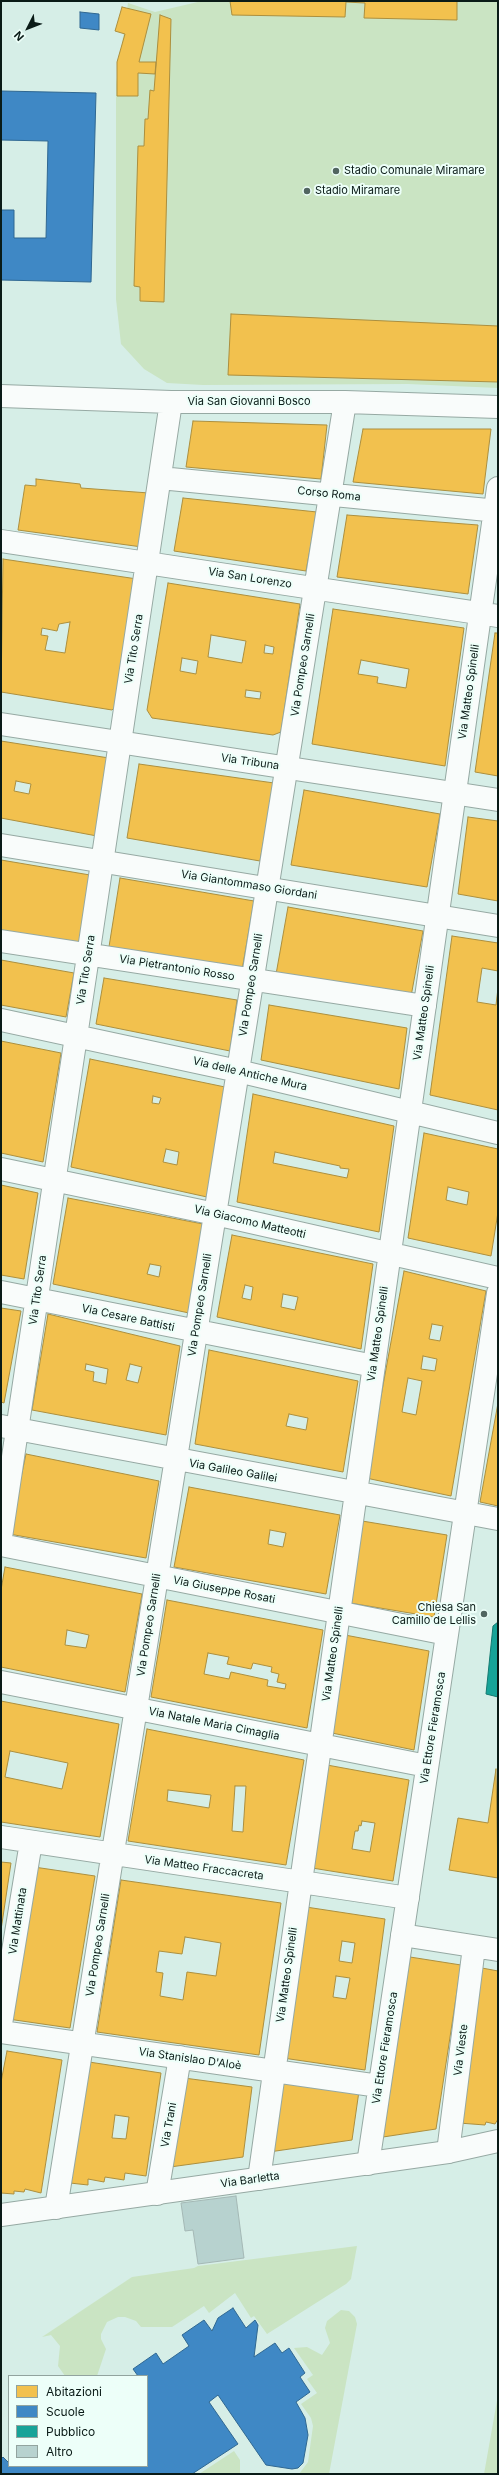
<!DOCTYPE html>
<meta charset="utf-8">
<style>
body{margin:0}
#map{position:relative;width:499px;height:2475px;overflow:hidden;background:#d6eee7;font-family:Inter,sans-serif}
canvas{display:block}
.frame{position:absolute;inset:0;border:2px solid #0a1b17;pointer-events:none}
.legend{position:absolute;left:8px;top:2375px;width:140px;height:92px;box-sizing:border-box;background:#edfff9;border:1px solid #92a49f;margin:0;padding:5px 7px;list-style:none;font-size:12px;color:#0a1b17}
.legend li{display:flex;align-items:center;gap:8px;height:20px}
.legend b{width:20px;border:1px solid #92a49f}
.north{position:absolute;left:8px;top:8px;width:40px;height:40px;-webkit-text-stroke:3px #edfff9;paint-order:stroke;rotate:228deg;font-size:11px;font-weight:700;line-height:16px;text-align:center;color:#0a1b17}
.north::after{content:'';display:block;margin:auto;width:14px;height:18px;background:#0a1b17;clip-path:polygon(50% 0,100% 100%,50% 72%,0 100%)}
</style>
<div id="map">
<canvas width="499" height="2475"></canvas>
<div class="frame"></div>
<ul class="legend">
<li><b style="height:11px;background:#f2c14e"></b>Abitazioni</li>
<li><b style="height:11px;background:#3f88c5"></b>Scuole</li>
<li><b style="height:11px;background:#17a398"></b>Pubblico</li>
<li><b style="height:11px;background:#b7d2cf"></b>Altro</li>
</ul>
<div class="north">N</div>
</div>
<script>
const ctx = document.querySelector('canvas').getContext('2d');
ctx.lineJoin = 'round';
function fill(path, color) {
  ctx.fillStyle = color;
  ctx.fill(path, 'evenodd');
}
function toPath(rows) {
  const path = new Path2D();
  for (const r of rows) {
    path.moveTo(r[0], r[1]);
    for (let i = 2; i < r.length; i += 2) path.lineTo(r[i], r[i + 1]);
  }
  return path;
}
function trace(path, color, width, dash) {
  ctx.strokeStyle = color;
  ctx.lineWidth = width;
  ctx.lineCap = dash ? 'butt' : 'round';
  ctx.setLineDash(dash || []);
  ctx.stroke(path);
}
function write(font, color, halo, rows, align = 'center') {
  ctx.font = font + ' Inter,sans-serif';
  ctx.lineWidth = 4;
  ctx.setLineDash([]);
  ctx.textBaseline = 'middle';
  ctx.strokeStyle = halo;
  ctx.fillStyle = color;
  for (const [text, x, y, turn = 0] of rows) {
    ctx.save();
    ctx.translate(x, y);
    ctx.rotate((+turn || 0) * Math.PI / 180);
    ctx.textAlign = isNaN(turn) ? turn : align;
    if (halo) ctx.strokeText(text, 0, 0);
    ctx.fillText(text, 0, 0);
    ctx.restore();
  }
}
fill(toPath([
 [202,1,498,1,498,388,408,384,203,385,167,383,144,369,121,344,116,299,116,84,128,3,155,12],
 [357,2246,351,2279,346,2284,267,2334,254,2316,251,2318,235,2293,209,2313,204,2306,172,2327,141,2327,136,2321,125,2317,118,2317,107,2322,101,2334,101,2339,106,2349,97,2376,65,2376,58,2366,60,2346,51,2335,42,2337,132,2277,194,2268,198,2266],
 [341,2310,349,2311,355,2317,357,2324,329,2474,299,2474,308,2462,313,2426,311,2418,301,2404,317,2393,307,2379,313,2375,294,2348,307,2347,322,2355,330,2343,325,2328,327,2321],
 [498,2395,498,2474,484,2474],
 [234,2451,240,2460,240,2474,199,2474]
]), '#cae4c3');
const homes = toPath([
 [230,1,457,1,457,20,364,18,365,3,346,2,345,17,232,15,230,1],
 [122,7,151,14,139,62,156,62,155,74,138,73,138,96,117,96,117,62,125,34,115,31,122,7],
 [160,15,171,19,164,302,140,301,140,287,134,286,138,146,144,146,145,119,148,119,150,90,154,91,160,15],
 [231,314,498,326,498,382,228,375,231,314],
 [193,421,327,425,321,479,186,467,193,421],
 [363,429,491,429,483,494,353,482,363,429],
 [36,479,80,484,81,488,149,493,142,547,18,530,25,485,36,486,36,479],
 [183,498,317,512,306,571,174,551,183,498],
 [347,515,478,525,468,594,337,577,347,515],
 [3,559,137,579,116,706,112,710,1,692,3,559],
 [70,622,65,653,45,650,48,636,41,635,42,628,57,631,59,624,70,622],
 [168,583,300,604,281,732,273,735,152,718,147,710,168,583],
 [211,635,246,641,242,663,208,657,211,635],
 [265,645,274,647,273,654,264,653,265,645],
 [182,658,198,661,196,674,180,671,182,658],
 [246,690,261,692,260,699,245,697,246,690],
 [333,609,464,628,445,766,312,744,333,609],
 [361,660,409,669,406,688,377,683,378,677,358,674,361,660],
 [495,633,498,633,498,776,475,772,495,633],
 [1,741,109,758,97,836,1,818,1,741],
 [16,781,31,784,29,794,14,791,16,781],
 [139,764,274,783,260,861,127,838,139,764],
 [304,790,440,814,427,887,291,865,304,790],
 [468,817,498,821,498,901,458,894,468,817],
 [1,860,90,875,78,949,1,936,1,860],
 [120,878,254,901,241,976,108,953,120,878],
 [288,907,423,931,410,1002,275,980,288,907],
 [452,936,498,943,498,971,482,968,477,1002,496,1005,498,988,498,1110,430,1095,452,936],
 [1,960,74,973,66,1017,1,1005,1,960],
 [104,978,237,1000,230,1051,96,1024,104,978],
 [269,1005,407,1028,399,1089,261,1060,269,1005],
 [1,1041,61,1053,43,1162,1,1153,1,1041],
 [90,1059,225,1087,207,1197,71,1167,90,1059],
 [153,1096,161,1098,159,1104,152,1103,153,1096],
 [166,1149,179,1152,177,1165,163,1162,166,1149],
 [253,1094,394,1126,379,1232,237,1202,253,1094],
 [275,1152,340,1166,340,1168,349,1169,347,1178,273,1163,275,1152],
 [424,1133,498,1149,498,1212,491,1256,408,1238,424,1133],
 [448,1187,469,1192,467,1205,446,1200,448,1187],
 [1,1185,38,1193,24,1279,1,1275,1,1185],
 [68,1198,203,1224,189,1313,53,1284,68,1198],
 [150,1264,161,1266,159,1277,147,1274,150,1264],
 [232,1235,373,1264,361,1349,217,1317,232,1235],
 [245,1285,253,1287,251,1300,242,1298,245,1285],
 [283,1294,298,1297,295,1310,281,1307,283,1294],
 [404,1271,486,1291,451,1496,366,1478,404,1271],
 [432,1324,443,1326,440,1341,429,1339,432,1324],
 [423,1356,437,1359,435,1371,421,1369,423,1356],
 [408,1378,422,1381,416,1415,402,1412,408,1378],
 [1,1308,21,1311,4,1403,1,1402,1,1308],
 [48,1314,180,1346,166,1435,32,1410,48,1314],
 [86,1364,108,1369,106,1384,93,1381,94,1372,85,1370,86,1364],
 [130,1364,142,1367,138,1383,126,1380,130,1364],
 [209,1350,358,1381,343,1472,195,1444,209,1350],
 [289,1414,308,1418,306,1430,286,1426,289,1414],
 [498,1403,498,1506,480,1502,498,1403],
 [26,1454,159,1481,146,1558,9,1534,26,1454],
 [189,1487,340,1515,326,1594,174,1567,189,1487],
 [270,1530,286,1533,283,1547,268,1544,270,1530],
 [362,1521,447,1535,434,1617,350,1603,362,1521],
 [5,1567,142,1594,125,1692,1,1667,1,1590,5,1567],
 [67,1630,89,1635,86,1648,65,1645,67,1630],
 [167,1600,323,1630,307,1728,151,1697,167,1600],
 [208,1653,229,1657,227,1664,251,1669,253,1663,272,1667,271,1672,279,1674,277,1682,286,1684,285,1689,267,1686,268,1680,231,1672,229,1679,204,1674,208,1653],
 [345,1635,429,1651,414,1750,332,1733,345,1635],
 [1,1701,119,1724,100,1837,1,1822,1,1701],
 [10,1751,68,1763,62,1789,5,1777,10,1751],
 [147,1729,304,1760,286,1865,128,1841,147,1729],
 [235,1786,246,1786,243,1832,232,1831,235,1786],
 [168,1790,211,1795,209,1808,167,1801,168,1790],
 [327,1765,409,1780,393,1881,312,1868,327,1765],
 [362,1821,375,1823,370,1852,352,1849,355,1831,358,1831,359,1825,361,1826,362,1821],
 [496,1769,498,1878,449,1870,458,1818,488,1823,496,1769],
 [1,1862,11,1863,1,1930,1,1862],
 [34,1867,95,1876,70,2028,8,2019,34,1867],
 [121,1880,281,1903,259,2055,97,2032,121,1880],
 [185,1937,221,1943,216,1976,187,1972,183,2000,160,1996,163,1973,156,1972,159,1951,182,1954,185,1937],
 [306,1907,385,1919,365,2070,283,2058,306,1907],
 [342,1941,355,1943,352,1963,339,1961,342,1941],
 [336,1976,350,1978,346,1999,333,1997,336,1976],
 [410,1957,461,1965,436,2129,383,2137,410,1957],
 [482,1968,498,1971,498,2119,495,2124,486,2122,485,2125,459,2123,482,1968],
 [7,2051,62,2060,41,2193,25,2189,24,2192,14,2191,14,2194,1,2193,1,2082,7,2051],
 [89,2062,161,2073,146,2176,125,2173,124,2180,105,2177,104,2182,88,2179,88,2185,70,2183,89,2062],
 [115,2115,129,2117,126,2139,112,2138,115,2115],
 [184,2078,252,2087,243,2157,170,2167,184,2078],
 [280,2080,359,2091,352,2140,269,2152,280,2080]
]);
fill(homes, '#f2c14e');
trace(homes, '#ac8f3e', 1);
const schools = toPath([
 [80,12,99,14,99,30,80,28,80,12],
 [1,91,96,93,91,282,1,280,1,210,14,210,14,238,46,238,48,141,1,140,1,91],
 [233,2308,246,2328,255,2320,258,2325,254,2357,275,2343,282,2353,289,2348,305,2373,300,2377,310,2392,296,2402,305,2418,308,2435,303,2463,298,2468,292,2469,266,2465,218,2395,209,2402,238,2444,192,2474,1,2474,1,2459,3,2457,9,2463,9,2466,147,2466,147,2376,138,2376,133,2369,156,2353,163,2364,189,2346,182,2335,204,2320,212,2331,218,2318,233,2308]
]);
fill(schools, '#3f88c5');
trace(schools, '#2f6791', 1);
const public = toPath([
 [498,1622,498,1697,486,1694,493,1626,498,1622]
]);
fill(public, '#17a398');
trace(public, '#137a71', 1);
const building = toPath([
 [236,2196,244,2258,198,2264,193,2230,185,2231,181,2203,236,2196]
]);
fill(building, '#b7d2cf');
trace(building, '#a4b8b5', 1);
const street = toPath([
 [1,396,171,402,345,402,498,407],
 [160,478,498,511],
 [1,541,498,616],
 [1,941,425,1006],
 [1,1020,238,1071,498,1133],
 [1,1169,215,1214,498,1278],
 [1,1292,374,1366],
 [1,1426,498,1519],
 [1,1537,171,402],
 [1,1545,447,1634],
 [1,1682,427,1766],
 [1,1837,408,1898],
 [402,1935,498,1950],
 [1,2024,31,1842],
 [1,2032,379,2086],
 [448,2152,474,1947],
 [368,2164,498,1293],
 [259,2179,498,488],
 [157,2194,180,2057],
 [56,2208,345,402]
]);
const secondary = toPath([
 [1,724,498,800],
 [1,845,498,926],
 [1,2215,448,2152,498,2141]
]);
trace(street, '#96a9a3', 24);
trace(secondary, '#96a9a3', 24);
trace(street, '#f9fcfb', 22);
trace(secondary, '#f9fcfb', 22);
for (const [x, y, r, color] of [
 [336,171,4,"#516560"],
 [307,191,4,"#516560"],
 [484,1614,4,"#516560"]
]) {
  const dot = new Path2D();
  dot.arc(x, y, r, 0, 2 * Math.PI);
  ctx.fillStyle = color;
  ctx.fill(dot);
  trace(dot, '#edfff9', 1.5);
}
write('11px', '#0a1b17', '#edfff9', [
 ["Stadio Comunale Miramare",344,171],
 ["Stadio Miramare",315,191],
 ["Chiesa San",476,1608,"right"],
 ["Camillo de Lellis",476,1621,"right"]
], 'left');
write('11px', '#0a1b17', '#edfff9', [
 ["Via San Giovanni Bosco",249,402],
 ["Corso Roma",329,494,6],
 ["Via San Lorenzo",250,578,9],
 ["Via Tito Serra",134,649,-81],
 ["Via Pompeo Sarnelli",303,665,-81],
 ["Via Matteo Spinelli",469,692,-82],
 ["Via Tribuna",250,762,8],
 ["Via Giantommaso Giordani",249,885,9],
 ["Via Pietrantonio Rosso",177,968,9],
 ["Via Tito Serra",86,970,-81],
 ["Via Pompeo Sarnelli",251,985,-81],
 ["Via Matteo Spinelli",424,1013,-82],
 ["Via delle Antiche Mura",250,1074,13],
 ["Via Giacomo Matteotti",250,1222,13],
 ["Via Tito Serra",38,1290,-82],
 ["Via Pompeo Sarnelli",200,1305,-81],
 ["Via Cesare Battisti",128,1318,12],
 ["Via Matteo Spinelli",378,1334,-82],
 ["Via Galileo Galilei",233,1471,10],
 ["Via Giuseppe Rosati",224,1590,11],
 ["Via Pompeo Sarnelli",149,1625,-81],
 ["Via Matteo Spinelli",333,1654,-82],
 ["Via Natale Maria Cimaglia",214,1724,11],
 ["Via Ettore Fieramosca",433,1728,-81],
 ["Via Matteo Fraccacreta",204,1868,8],
 ["Via Mattinata",18,1921,-81],
 ["Via Pompeo Sarnelli",98,1945,-81],
 ["Via Matteo Spinelli",287,1975,-82],
 ["Via Ettore Fieramosca",385,2048,-81],
 ["Via Vieste",461,2050,-83],
 ["Via Stanislao D'Aloè",190,2059,8],
 ["Via Trani",169,2125,-80],
 ["Via Barletta",250,2180,-8]
]);
</script>
